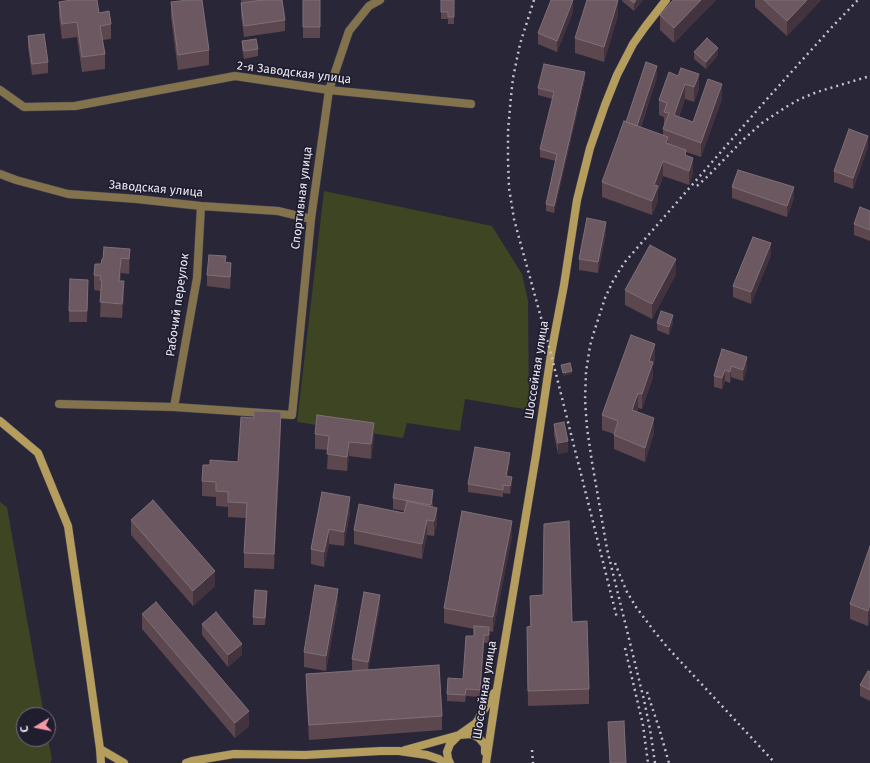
<!DOCTYPE html>
<meta charset="utf-8">
<style>
body{margin:0}
#map{position:relative;width:870px;height:763px;overflow:hidden;background:#292638;font-family:"Fira Sans",sans-serif}
canvas{display:block}
.north{position:absolute;left:16px;top:707px;width:40px;height:40px;box-sizing:border-box;background:#201d2e;border:1px solid #706e7d;border-radius:50%;rotate:260deg;font-size:11px;font-weight:700;line-height:16px;text-align:center;color:#e9e7f4}
.north::after{content:'';display:block;margin:auto;width:14px;height:18px;background:#f39aa7;clip-path:polygon(50% 0,100% 100%,50% 72%,0 100%)}
</style>
<div id="map">
<canvas width="870" height="763"></canvas>
<div class="north">С</div>
</div>
<script>
const ctx = document.querySelector('canvas').getContext('2d');
ctx.lineJoin = 'round';
function fill(path, color) {
  ctx.fillStyle = color;
  ctx.fill(path, 'evenodd');
}
function toPath(rows) {
  const path = new Path2D();
  for (const r of rows) {
    path.moveTo(r[0], r[1]);
    for (let i = 2; i < r.length; i += 2) path.lineTo(r[i], r[i + 1]);
  }
  return path;
}
function trace(path, color, width, dash) {
  ctx.strokeStyle = color;
  ctx.lineWidth = width;
  ctx.lineCap = dash ? 'butt' : 'round';
  ctx.setLineDash(dash || []);
  ctx.stroke(path);
}
function write(font, color, halo, rows, align = 'center') {
  ctx.font = font + ' "Fira Sans",sans-serif';
  ctx.lineWidth = 3.5;
  ctx.setLineDash([]);
  ctx.textBaseline = 'middle';
  ctx.strokeStyle = halo;
  ctx.fillStyle = color;
  for (const [text, x, y, turn = 0] of rows) {
    ctx.save();
    ctx.translate(x, y);
    ctx.rotate((+turn || 0) * Math.PI / 180);
    ctx.textAlign = isNaN(turn) ? turn : align;
    if (halo) ctx.strokeText(text, 0, 0);
    ctx.fillText(text, 0, 0);
    ctx.restore();
  }
}
fill(toPath([
 [324,191,492,226,522,274,528,301,529,410,465,399,460,431,407,423,403,438,297,422],
 [0,502,7,507,44,715,24,715,24,739,48,739,52,759,50,763,0,763]
]), '#3d4523');
const street = toPath([
 [0,90,24,107,75,106,235,76,329,90,471,104],
 [0,174,16,180,68,194,137,199,201,206,278,211,311,219],
 [59,404,174,407,292,415,311,219,329,90,349,31,369,6,380,0],
 [174,407,197,278,201,206]
]);
const secondary = toPath([
 [0,421,38,453,68,526,89,670,100,749,101,763],
 [100,749,124,763],
 [405,750,459,735,476,723,494,693],
 [186,763,192,761,234,754,305,755,381,751,399,751,427,755,439,759,444,763],
 [450,763,448,759,447,752,450,744,459,735,471,734,479,738,485,745,485,752],
 [486,763,497,689,536,455,551,354,564,285,577,200,590,148,605,105,617,75,633,44,645,27,666,0]
]);
trace(street, '#444152', 9);
trace(secondary, '#444152', 9);
trace(street, '#82734c', 8);
trace(secondary, '#b49d5d', 8);
trace(toPath([
 [534,0,520,44,513,78,511,96,508,131,508,160,509,188,514,219,518,234,551,354,617,618],
 [697,186,708,176,744,139,762,123,786,107,800,99,817,92,870,76],
 [615,563,621,578,627,592,636,607,654,631,668,648,775,763],
 [625,648,643,725,648,763],
 [647,692,659,728,669,763],
 [532,750,533,763],
 [655,763,650,729,644,700,607,549,592,462,587,428,585,400,586,372,590,346,593,335,605,298,613,281,624,263,767,99,832,27,858,0]
]), '#c4c1cf', 2.5, [2, 4]);
fill(toPath([
 [241,0,282,0,285,20,285,31,244,37,241,15],
 [303,0,320,0,320,38,303,38],
 [441,0,454,0,454,24,448,24,448,19,441,19],
 [622,0,643,0,634,11,622,1],
 [673,0,716,0,674,43,660,30,660,15],
 [755,0,821,0,787,36,755,7],
 [59,2,99,13,111,24,111,39,102,40,105,54,105,69,82,72,77,37,62,39,59,17],
 [171,2,209,50,209,65,178,70,171,17],
 [573,12,557,52,538,44,538,33],
 [618,15,604,62,575,53,575,38],
 [28,36,48,62,48,73,32,75,28,47],
 [242,41,258,49,258,56,244,59,242,49],
 [694,52,718,55,706,69,694,59],
 [669,72,699,89,694,102,685,99,679,117,693,122,722,99,701,157,686,152,686,155,693,173,689,185,663,176,658,191,658,201,652,215,602,197,602,182,657,77,641,127,663,135,663,129,664,125,664,117,659,115,659,100],
 [585,79,554,213,546,211,546,204,556,161,540,157,540,149,553,99,538,95,538,88],
 [868,147,853,189,834,182,834,171],
 [732,187,794,198,787,217,732,198],
 [870,211,870,241,854,235,854,224],
 [606,233,598,273,579,270,579,259],
 [130,249,129,274,121,273,120,281,124,296,122,318,100,317,101,295,100,295,100,291,94,290,94,275,101,264,103,259],
 [771,255,751,304,733,297,733,286],
 [226,262,231,274,230,289,207,286,207,275],
 [676,274,652,319,625,305,625,290],
 [88,291,87,322,69,322,69,311],
 [657,323,673,323,669,335,657,330],
 [722,349,747,368,743,381,731,377,730,383,725,381,722,389,714,387,714,376],
 [655,359,653,366,653,377,642,409,638,408,637,412,654,433,645,462,614,449,614,434,602,430,602,415],
 [554,424,568,452,558,454,554,435],
 [281,427,274,569,244,568,244,553,246,518,228,517,228,507,216,506,216,497,202,496,202,481,210,465,238,462],
 [315,434,374,437,371,459,349,456,347,471,327,469,328,450,315,449],
 [510,461,507,476,512,484,510,494,503,493,503,497,468,492,468,484],
 [322,492,350,512,344,546,329,544,324,567,311,564,311,549],
 [393,498,433,502,433,507,437,522,434,536,427,535,422,559,354,544,354,530,404,513,405,511,393,509],
 [131,520,215,586,193,606,131,535],
 [512,536,493,632,489,631,489,643,484,643,480,697,466,696,465,702,447,701,447,694,463,679,474,636,474,629,444,623,444,608],
 [870,546,870,619,868,626,850,619,850,604],
 [530,596,572,622,589,689,589,704,528,706,527,642,530,626],
 [267,598,265,625,253,625,253,617],
 [338,604,326,671,304,667,304,652],
 [380,606,368,670,442,716,442,730,309,740,306,689,306,674,356,671,352,670,352,659],
 [142,614,249,726,235,738,142,629],
 [202,624,242,655,228,667,202,635],
 [870,672,870,701,860,696,860,685],
 [608,722,626,763,610,763]
]), '#5d474e');
fill(toPath([
 [573,0,573,12,557,52,557,41],
 [618,0,618,15,604,62,604,47],
 [636,0,643,0,634,11,634,3],
 [701,0,716,0,674,43,674,28],
 [807,0,821,0,787,36,787,21],
 [718,48,718,55,706,69,706,62],
 [657,66,657,77,637,137,637,126],
 [585,72,585,79,554,213,554,206],
 [699,74,699,89,694,102,694,87],
 [685,84,685,99,674,130,674,115],
 [722,84,722,99,701,157,701,143],
 [868,136,868,147,853,189,853,178],
 [668,137,668,152,666,143],
 [693,158,693,173,689,185,689,171],
 [663,161,663,176,658,191,658,201,652,215,652,201,654,185],
 [794,187,794,198,787,217,787,206],
 [606,222,606,233,598,273,598,262],
 [771,243,771,255,751,304,751,292],
 [130,249,130,264,129,274,129,259],
 [121,258,121,273,119,295,119,281],
 [676,259,676,274,652,319,652,304],
 [231,263,231,274,230,289,230,277],
 [124,281,124,296,122,318,122,304],
 [673,315,673,323,669,335,669,327],
 [655,344,655,359,653,366,653,377,642,409,642,394,649,361],
 [747,357,747,368,743,381,743,370],
 [731,366,731,377,730,383,730,372],
 [725,370,725,381,722,389,722,378],
 [572,371,572,374,563,376,563,373],
 [638,393,638,408,632,425,632,410],
 [281,412,281,427,274,569,274,554],
 [654,418,654,433,645,462,645,448],
 [374,423,374,437,371,459,371,444],
 [568,441,568,452,558,454,558,443],
 [349,442,349,456,347,471,347,457],
 [510,453,510,461,506,483,506,476],
 [512,477,512,484,510,494,510,486],
 [433,490,433,502,431,516,431,505],
 [350,497,350,512,344,546,344,532],
 [437,508,437,522,434,536,434,521],
 [427,520,427,535,422,559,422,544],
 [512,521,512,536,493,632,493,617],
 [329,529,329,544,324,567,324,552],
 [215,571,215,586,193,606,193,591],
 [338,589,338,604,326,671,326,656],
 [267,591,267,598,265,625,265,618],
 [380,595,380,606,368,673,368,662],
 [870,604,870,619,868,626,868,611],
 [484,635,484,643,480,697,480,690],
 [242,644,242,655,228,667,228,655],
 [249,711,249,726,235,738,235,723]
]), '#42333e');
const building = toPath([
 [71,0,97,0,99,13,109,11,111,24,100,26,105,54,82,57,77,22,62,24,59,2,71,0],
 [188,0,202,0,209,50,178,55,171,2,188,0],
 [263,0,282,0,285,20,244,26,241,3,263,0],
 [303,0,320,0,320,27,303,27,303,0],
 [441,0,454,0,454,17,448,17,448,12,441,12,441,0],
 [551,0,573,0,557,41,538,33,551,0],
 [587,0,618,0,604,47,575,38,587,0],
 [630,0,636,0,634,3,630,0],
 [673,0,701,0,674,28,660,15,673,0],
 [764,0,807,0,787,21,764,0],
 [44,34,48,62,32,64,28,36,44,34],
 [707,38,718,48,706,62,694,52,707,38],
 [256,39,258,49,244,51,242,41,256,39],
 [646,62,657,66,637,126,626,122,646,62],
 [544,64,585,72,554,206,546,204,557,154,540,149,554,92,538,88,544,64],
 [681,68,699,74,694,87,685,84,674,115,693,122,708,79,722,84,701,143,663,129,669,113,664,112,667,103,659,100,669,72,678,76,681,68],
 [624,121,668,137,666,143,686,150,685,155,693,158,689,171,663,161,654,185,658,186,652,201,602,182,624,121],
 [849,129,868,136,853,178,834,171,849,129],
 [738,170,794,187,787,206,732,187,738,170],
 [860,207,870,211,870,230,854,224,860,207],
 [587,218,606,222,598,262,579,259,587,218],
 [753,237,771,243,751,292,733,286,753,237],
 [650,245,676,259,652,304,625,290,650,245],
 [104,247,130,249,129,259,121,258,119,281,124,281,122,304,100,302,102,281,100,280,101,276,94,275,95,264,101,264,102,259,103,259,104,247],
 [209,255,226,256,225,262,231,263,230,277,207,275,209,255],
 [70,279,88,280,87,311,69,311,70,279],
 [661,311,673,315,669,327,657,323,661,311],
 [631,335,655,344,649,361,653,362,642,394,638,393,632,410,654,418,645,448,614,435,618,421,602,415,631,335],
 [722,349,747,357,743,370,731,366,730,372,725,370,722,378,714,376,722,349],
 [570,363,572,371,563,373,561,365,570,363],
 [254,411,281,412,274,554,244,553,247,503,228,502,228,492,216,491,216,482,202,481,203,465,210,465,210,460,238,462,241,417,254,418,254,411],
 [317,415,374,423,371,444,349,442,347,457,327,454,329,436,315,434,317,415],
 [564,422,568,441,558,443,554,424,564,422],
 [475,447,510,453,506,476,512,477,510,486,503,485,503,490,468,484,475,447],
 [395,484,433,490,431,505,393,498,395,484],
 [322,492,350,497,344,532,329,529,324,552,311,549,322,492],
 [153,500,215,571,193,591,131,520,153,500],
 [407,501,437,508,434,521,427,520,422,544,354,530,359,504,404,513,407,501],
 [462,511,512,521,493,617,444,608,462,511],
 [569,521,572,622,587,621,589,689,528,691,527,627,531,626,530,596,543,595,544,524,569,521],
 [870,546,870,604,868,611,850,604,870,546],
 [315,585,338,589,326,656,304,652,315,585],
 [255,590,267,591,265,618,253,617,255,590],
 [364,592,380,595,368,662,352,659,364,592],
 [156,602,249,711,235,723,142,614,156,602],
 [216,612,242,644,228,655,202,624,216,612],
 [474,626,489,627,489,635,484,635,480,690,466,689,465,695,447,694,448,678,463,679,466,636,474,636,474,626],
 [439,665,442,716,309,725,306,674,439,665],
 [868,671,870,672,870,690,860,685,868,671],
 [624,721,626,763,610,763,608,722,624,721]
]);
fill(building, '#6c5860');
trace(building, '#7f6f77', 1);
write('12px', '#e9e7f4', '#201d2e', [
 ["2-я Заводская улица",294,73,7],
 ["Заводская улица",156,189,5],
 ["Спортивная улица",302,198,-83],
 ["Рабочий переулок",178,305,-82],
 ["Шоссейная улица",537,370,-81],
 ["Шоссейная улица",485,690,-81]
]);
</script>
